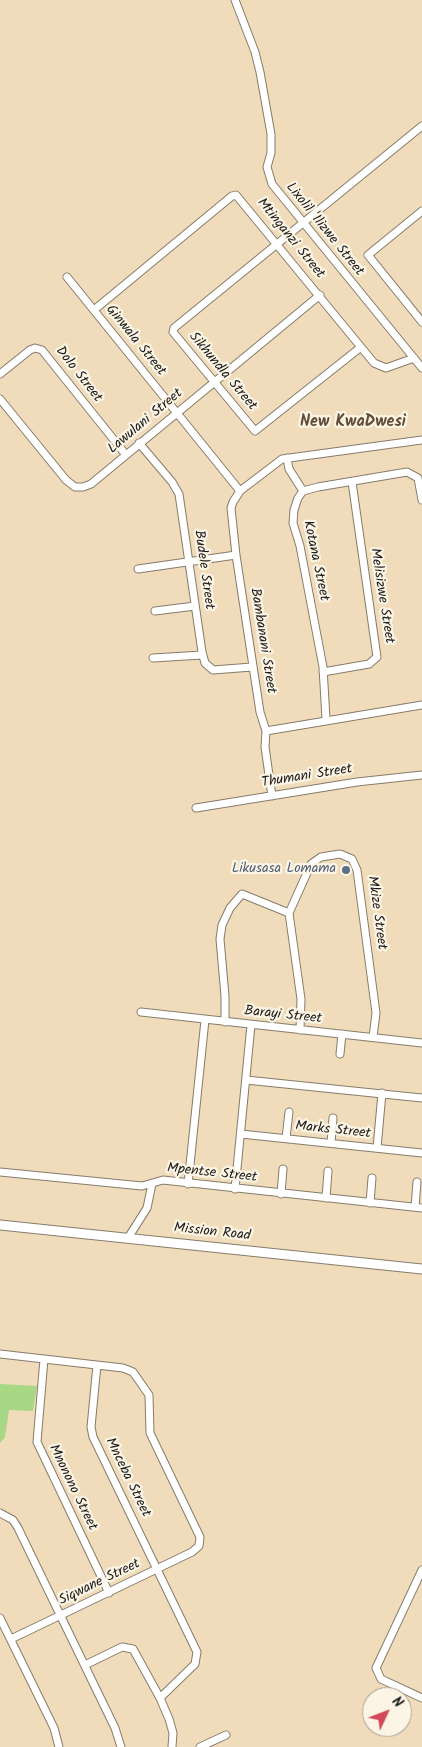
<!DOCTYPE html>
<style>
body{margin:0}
#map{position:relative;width:422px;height:1747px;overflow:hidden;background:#f0dcba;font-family:Kalam,sans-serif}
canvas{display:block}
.north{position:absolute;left:362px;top:1687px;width:50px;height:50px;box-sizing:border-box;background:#fcf5e5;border:1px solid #a29e95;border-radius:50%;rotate:47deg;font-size:14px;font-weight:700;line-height:20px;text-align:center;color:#1c1c1c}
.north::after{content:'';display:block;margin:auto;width:18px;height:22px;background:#d1495b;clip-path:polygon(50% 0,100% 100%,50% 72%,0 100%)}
</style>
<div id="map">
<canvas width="422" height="1747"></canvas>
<div class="north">N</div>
</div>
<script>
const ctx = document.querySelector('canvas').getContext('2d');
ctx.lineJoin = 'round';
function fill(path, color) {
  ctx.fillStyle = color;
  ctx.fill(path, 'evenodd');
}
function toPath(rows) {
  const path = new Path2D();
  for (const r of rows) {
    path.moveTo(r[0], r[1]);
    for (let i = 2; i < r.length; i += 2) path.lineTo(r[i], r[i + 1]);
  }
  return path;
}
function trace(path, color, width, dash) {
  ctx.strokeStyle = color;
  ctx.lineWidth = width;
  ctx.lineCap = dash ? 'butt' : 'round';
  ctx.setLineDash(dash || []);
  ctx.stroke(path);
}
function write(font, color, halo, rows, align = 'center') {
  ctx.font = font + ' Kalam,sans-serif';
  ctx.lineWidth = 4.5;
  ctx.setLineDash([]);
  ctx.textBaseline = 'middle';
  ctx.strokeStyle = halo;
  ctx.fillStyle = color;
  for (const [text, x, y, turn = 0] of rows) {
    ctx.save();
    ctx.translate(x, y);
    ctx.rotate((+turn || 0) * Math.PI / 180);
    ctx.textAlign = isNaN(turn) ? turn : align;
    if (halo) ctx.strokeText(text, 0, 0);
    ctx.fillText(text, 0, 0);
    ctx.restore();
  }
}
fill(toPath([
 [0,1384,37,1386,33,1411,9,1410,5,1437,0,1443]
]), '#a8d785');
const street = toPath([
 [235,0,255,52,260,72,271,134,271,153,267,167,272,184,422,368],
 [422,211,368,255,422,322],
 [67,277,240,491],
 [94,310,232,196,236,195,374,363,386,368,414,358],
 [361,347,255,431,173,332,174,328,422,126],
 [0,374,30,350,35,348,42,350,126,455],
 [0,399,66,480,75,487,83,487,91,484,320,295],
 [139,443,172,482,179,494,202,652,205,663,213,670,252,667],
 [287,458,289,469,303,491],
 [138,569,236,555],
 [155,611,195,606],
 [153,658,202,655],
 [323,672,369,664,377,657,352,482],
 [326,719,323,667,300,546,293,523,294,510,298,498,303,491,318,487,407,472,418,478,422,500],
 [266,731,422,705],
 [272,796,265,747,266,731,260,712,236,555,231,508,233,502,240,491,282,459,422,440],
 [196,808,357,782,422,775],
 [141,1012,422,1043],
 [225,1022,225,996,220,939,222,925,230,908,242,894,289,913],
 [300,1030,301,999,289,913,311,864,321,857,340,854,352,859,357,870,376,1013,373,1037],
 [340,1054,342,1034],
 [246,1080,422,1098],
 [241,1134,422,1153],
 [286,1138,289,1112],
 [331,1143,333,1118],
 [377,1148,382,1093],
 [0,1172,142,1186,163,1180,422,1208],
 [188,1184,205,1020],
 [235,1189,251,1025],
 [281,1194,283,1169],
 [326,1198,328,1171],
 [370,1203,372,1178],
 [415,1207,417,1182],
 [128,1238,147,1208,152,1184],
 [0,1354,123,1368,133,1372,149,1395,150,1433,200,1537,199,1546,192,1552,11,1639],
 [44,1359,37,1442,109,1593],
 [97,1365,91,1427,93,1437,197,1652,195,1664,160,1698],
 [0,1513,13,1520,18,1528,115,1728,121,1747],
 [422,1570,376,1668,381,1679,422,1698],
 [0,1618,54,1728,59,1747],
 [85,1665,122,1647,133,1649,160,1698,169,1719,173,1733,172,1747],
 [200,1747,226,1735]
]);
const secondary = toPath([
 [0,1225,422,1269]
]);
trace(street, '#867c6b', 9);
trace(secondary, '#867c6b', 11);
trace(street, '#fff', 7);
trace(secondary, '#fff', 9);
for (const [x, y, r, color] of [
 [346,870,5,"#5c6f8a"]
]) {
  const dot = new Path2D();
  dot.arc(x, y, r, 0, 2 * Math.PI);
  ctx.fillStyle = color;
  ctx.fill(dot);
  trace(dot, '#fcf5e5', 2);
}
write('14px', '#1c1c1c', '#fcf5e5', [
 ["Lixolil 'Ilizwe Street",324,230,51],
 ["Mtinganzi Street",290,239,51],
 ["Ginwala Street",135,341,51],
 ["Sikhundla Street",222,372,50],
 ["Dolo Street",78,375,52],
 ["Lawulani Street",146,422,-40],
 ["Kotana Street",315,561,78],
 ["Budele Street",203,570,82],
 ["Melisizwe Street",381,596,81],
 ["Bambanani Street",262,641,81],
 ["Thumani Street",307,777,-9],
 ["Mkize Street",376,913,82],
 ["Barayi Street",283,1016,6],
 ["Marks Street",333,1131,6],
 ["Mpentse Street",212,1174,6],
 ["Mission Road",212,1233,6],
 ["Mnceba Street",127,1478,64],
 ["Mnonono Street",72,1488,64],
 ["Siqwane Street",100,1583,-26]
]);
write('14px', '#4e5e75', '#fcf5e5', [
 ["Likusasa Lomama",336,870]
], 'right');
write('bold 16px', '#624e38', '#fcf5e5', [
 ["New KwaDwesi",353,423]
]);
</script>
